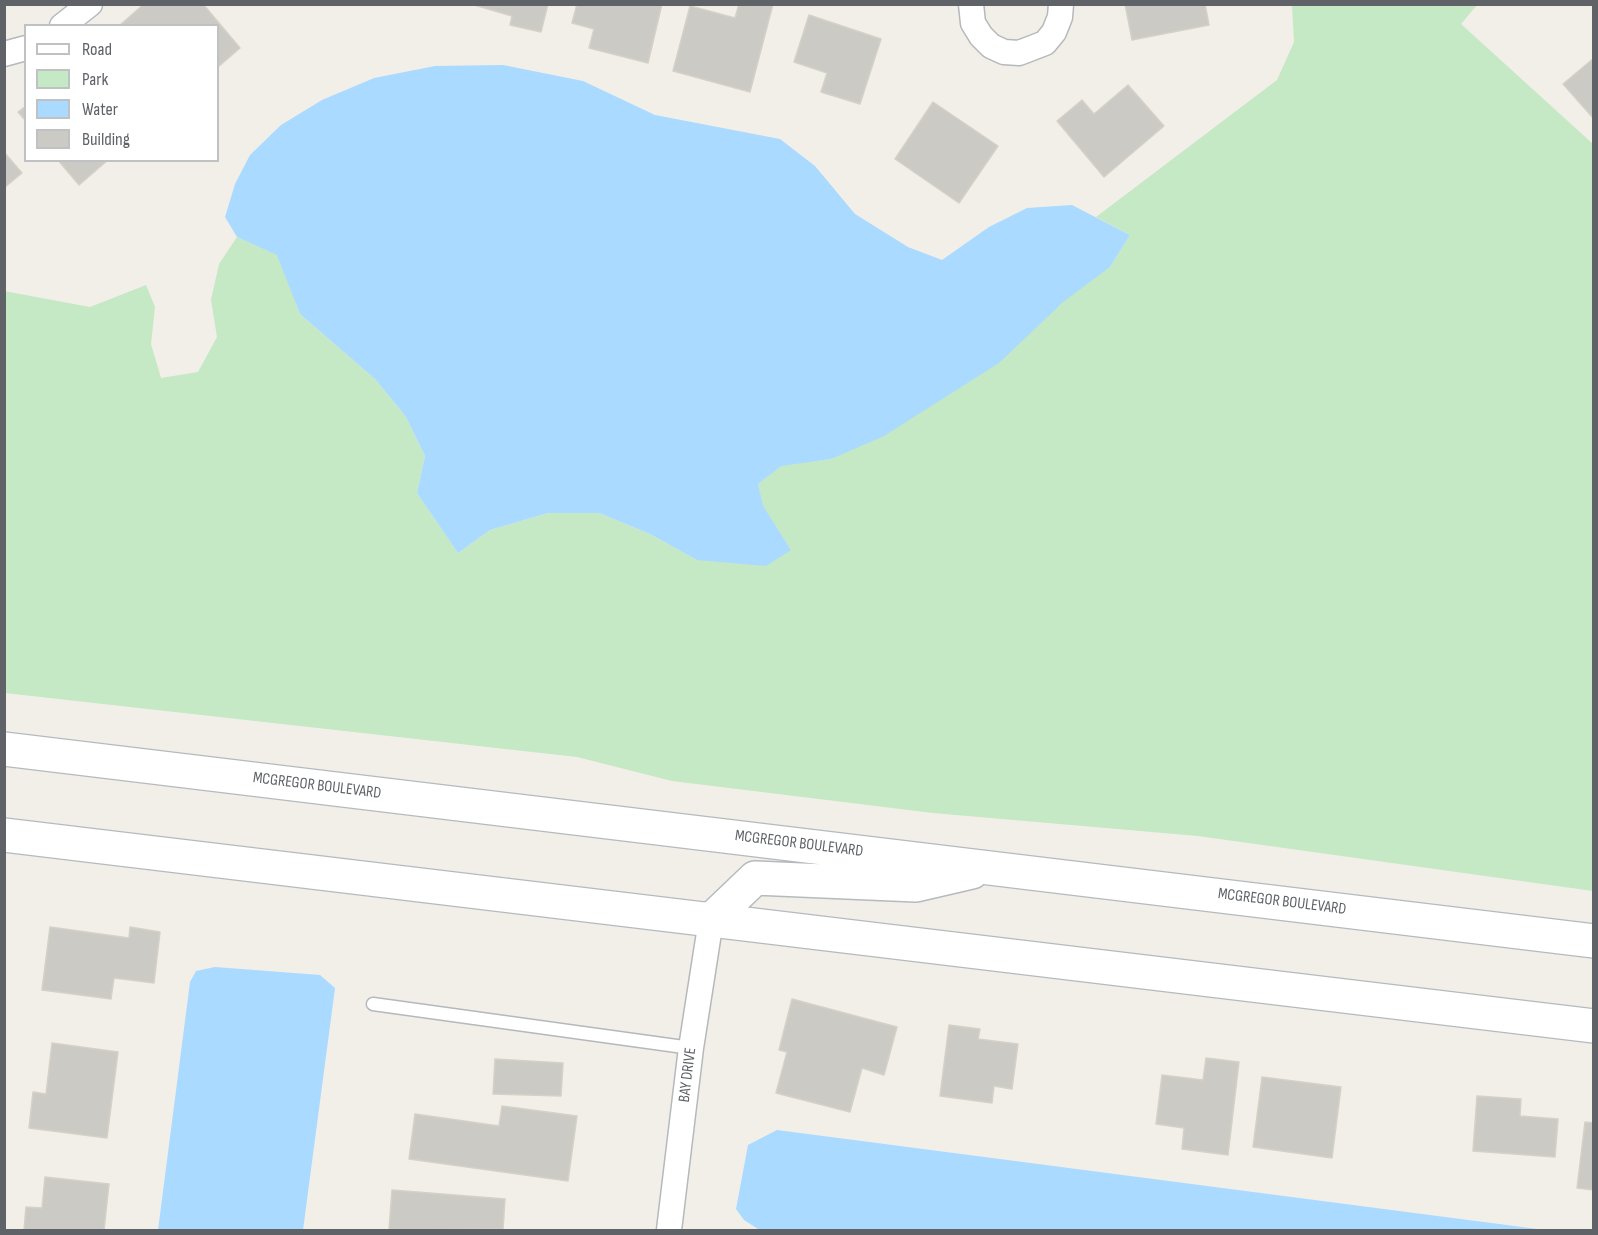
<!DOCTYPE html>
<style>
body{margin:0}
#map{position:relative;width:1598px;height:1235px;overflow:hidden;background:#f1efe8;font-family:"Sofia Sans Condensed",sans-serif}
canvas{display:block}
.frame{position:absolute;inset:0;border:6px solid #5f6368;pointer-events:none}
.legend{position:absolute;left:24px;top:24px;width:195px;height:138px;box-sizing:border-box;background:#fff;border:2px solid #bfc1c3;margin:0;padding:8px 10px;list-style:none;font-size:18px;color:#5f6368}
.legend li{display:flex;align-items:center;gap:12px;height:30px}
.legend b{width:30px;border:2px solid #bfc1c3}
</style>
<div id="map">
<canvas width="1598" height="1235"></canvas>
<div class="frame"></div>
<ul class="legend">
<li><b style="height:8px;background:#fff"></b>Road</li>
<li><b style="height:16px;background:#c5e8c5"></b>Park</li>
<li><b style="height:16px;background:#aadaff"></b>Water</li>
<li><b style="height:16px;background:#cccac5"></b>Building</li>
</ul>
</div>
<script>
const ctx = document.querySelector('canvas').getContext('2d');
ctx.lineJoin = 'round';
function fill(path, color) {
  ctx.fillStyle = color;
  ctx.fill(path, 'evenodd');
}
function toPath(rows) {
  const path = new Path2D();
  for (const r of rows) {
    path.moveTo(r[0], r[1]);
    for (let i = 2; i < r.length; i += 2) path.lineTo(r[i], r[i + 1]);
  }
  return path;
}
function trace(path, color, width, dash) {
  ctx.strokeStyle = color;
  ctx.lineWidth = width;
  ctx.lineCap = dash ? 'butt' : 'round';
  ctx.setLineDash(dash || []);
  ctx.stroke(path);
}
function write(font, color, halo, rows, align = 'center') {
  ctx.font = font + ' "Sofia Sans Condensed",sans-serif';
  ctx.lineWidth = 4.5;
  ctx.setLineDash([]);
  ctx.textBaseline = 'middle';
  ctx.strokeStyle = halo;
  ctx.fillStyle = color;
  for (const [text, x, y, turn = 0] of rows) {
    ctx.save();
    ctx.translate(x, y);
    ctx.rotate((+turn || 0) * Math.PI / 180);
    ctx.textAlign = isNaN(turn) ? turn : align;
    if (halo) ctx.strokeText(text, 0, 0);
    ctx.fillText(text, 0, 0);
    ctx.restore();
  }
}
fill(toPath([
 [1292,5,1477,5,1461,24,1593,144,1593,891,1198,836,933,813,672,781,577,757,5,693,4,291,90,307,146,285,155,307,151,344,161,378,198,372,217,337,211,300,219,264,237,237,278,255,300,314,375,379,406,417,425,456,417,493,458,553,490,530,548,513,599,513,650,534,697,560,791,550,762,506,758,484,781,465,831,459,1110,267,1130,235,1096,217,1277,80,1294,42]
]), '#c5e8c5');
fill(toPath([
 [503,65,583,81,655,115,780,139,815,166,855,214,908,247,942,260,989,227,1027,208,1072,205,1130,235,1110,267,1063,302,999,363,884,436,831,459,781,466,758,484,763,506,791,550,766,566,697,560,650,534,599,513,548,513,490,530,458,553,417,493,425,456,406,417,375,379,300,314,277,255,237,237,225,217,235,184,250,155,281,125,322,100,374,78,435,66],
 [215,967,320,975,335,988,303,1230,158,1230,190,982,196,971],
 [777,1130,1545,1230,758,1229,744,1220,736,1209,748,1145]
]), '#aadaff');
const building = toPath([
 [144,4,203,4,240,48,218,67,218,26,119,26,144,4],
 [471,4,548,4,541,32,510,25,512,16,471,4],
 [577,4,662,4,648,63,589,48,594,29,572,23,577,4],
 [739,4,773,4,750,92,673,71,690,6,735,18,739,4],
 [1125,4,1205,4,1209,25,1132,40,1125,4],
 [809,15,881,39,860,104,821,92,827,73,794,62,809,15],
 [1594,58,1594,119,1563,84,1594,58],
 [1128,85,1164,126,1104,177,1057,121,1082,100,1094,114,1128,85],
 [933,102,998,146,959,203,895,159,933,102],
 [26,106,26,121,18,112,26,106],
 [4,152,22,173,4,188,4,152],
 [58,160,108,160,79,185,58,160],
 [50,927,129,938,130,927,160,932,154,983,114,978,111,999,42,990,50,927],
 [792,999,897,1027,884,1075,862,1068,850,1112,776,1093,787,1052,779,1050,792,999],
 [949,1025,980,1029,978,1039,1018,1044,1012,1089,994,1086,992,1103,940,1096,949,1025],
 [52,1043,118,1052,107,1138,29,1128,33,1092,46,1094,52,1043],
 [1206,1058,1239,1062,1228,1155,1182,1149,1184,1128,1156,1124,1162,1075,1203,1080,1206,1058],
 [495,1059,563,1063,561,1096,493,1094,495,1059],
 [1262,1077,1341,1087,1332,1158,1253,1147,1262,1077],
 [1477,1096,1521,1099,1520,1116,1558,1119,1555,1157,1473,1151,1477,1096],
 [502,1106,577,1116,568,1181,409,1159,415,1114,499,1126,502,1106],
 [1585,1122,1594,1123,1594,1190,1577,1188,1585,1122],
 [45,1177,109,1184,104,1230,14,1230,24,1230,26,1207,42,1208,45,1177],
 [392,1190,505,1199,503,1229,389,1230,392,1190]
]);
fill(building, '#cccac5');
trace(building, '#d6d1c6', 1.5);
const lane = toPath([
 [373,1004,691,1048]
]);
const street = toPath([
 [971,4,973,23,981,36,991,46,1004,52,1019,53,1045,43,1054,32,1060,17,1061,4],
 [62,26,90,4],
 [4,54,26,48],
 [669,1230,691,1048,711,920]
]);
const secondary = toPath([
 [4,749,1594,941],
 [4,835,1594,1026],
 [711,920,755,878,916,885,972,872]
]);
trace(lane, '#b5b8bc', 15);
trace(street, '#b5b8bc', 27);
trace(secondary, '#b6babf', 36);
trace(lane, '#fff', 12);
trace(street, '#fff', 24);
trace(secondary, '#fff', 33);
write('16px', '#5f6368', '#fff', [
 ["MCGREGOR BOULEVARD",317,786,7],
 ["MCGREGOR BOULEVARD",799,844,7],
 ["MCGREGOR BOULEVARD",1282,902,7],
 ["BAY DRIVE",688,1075,-83]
]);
</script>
